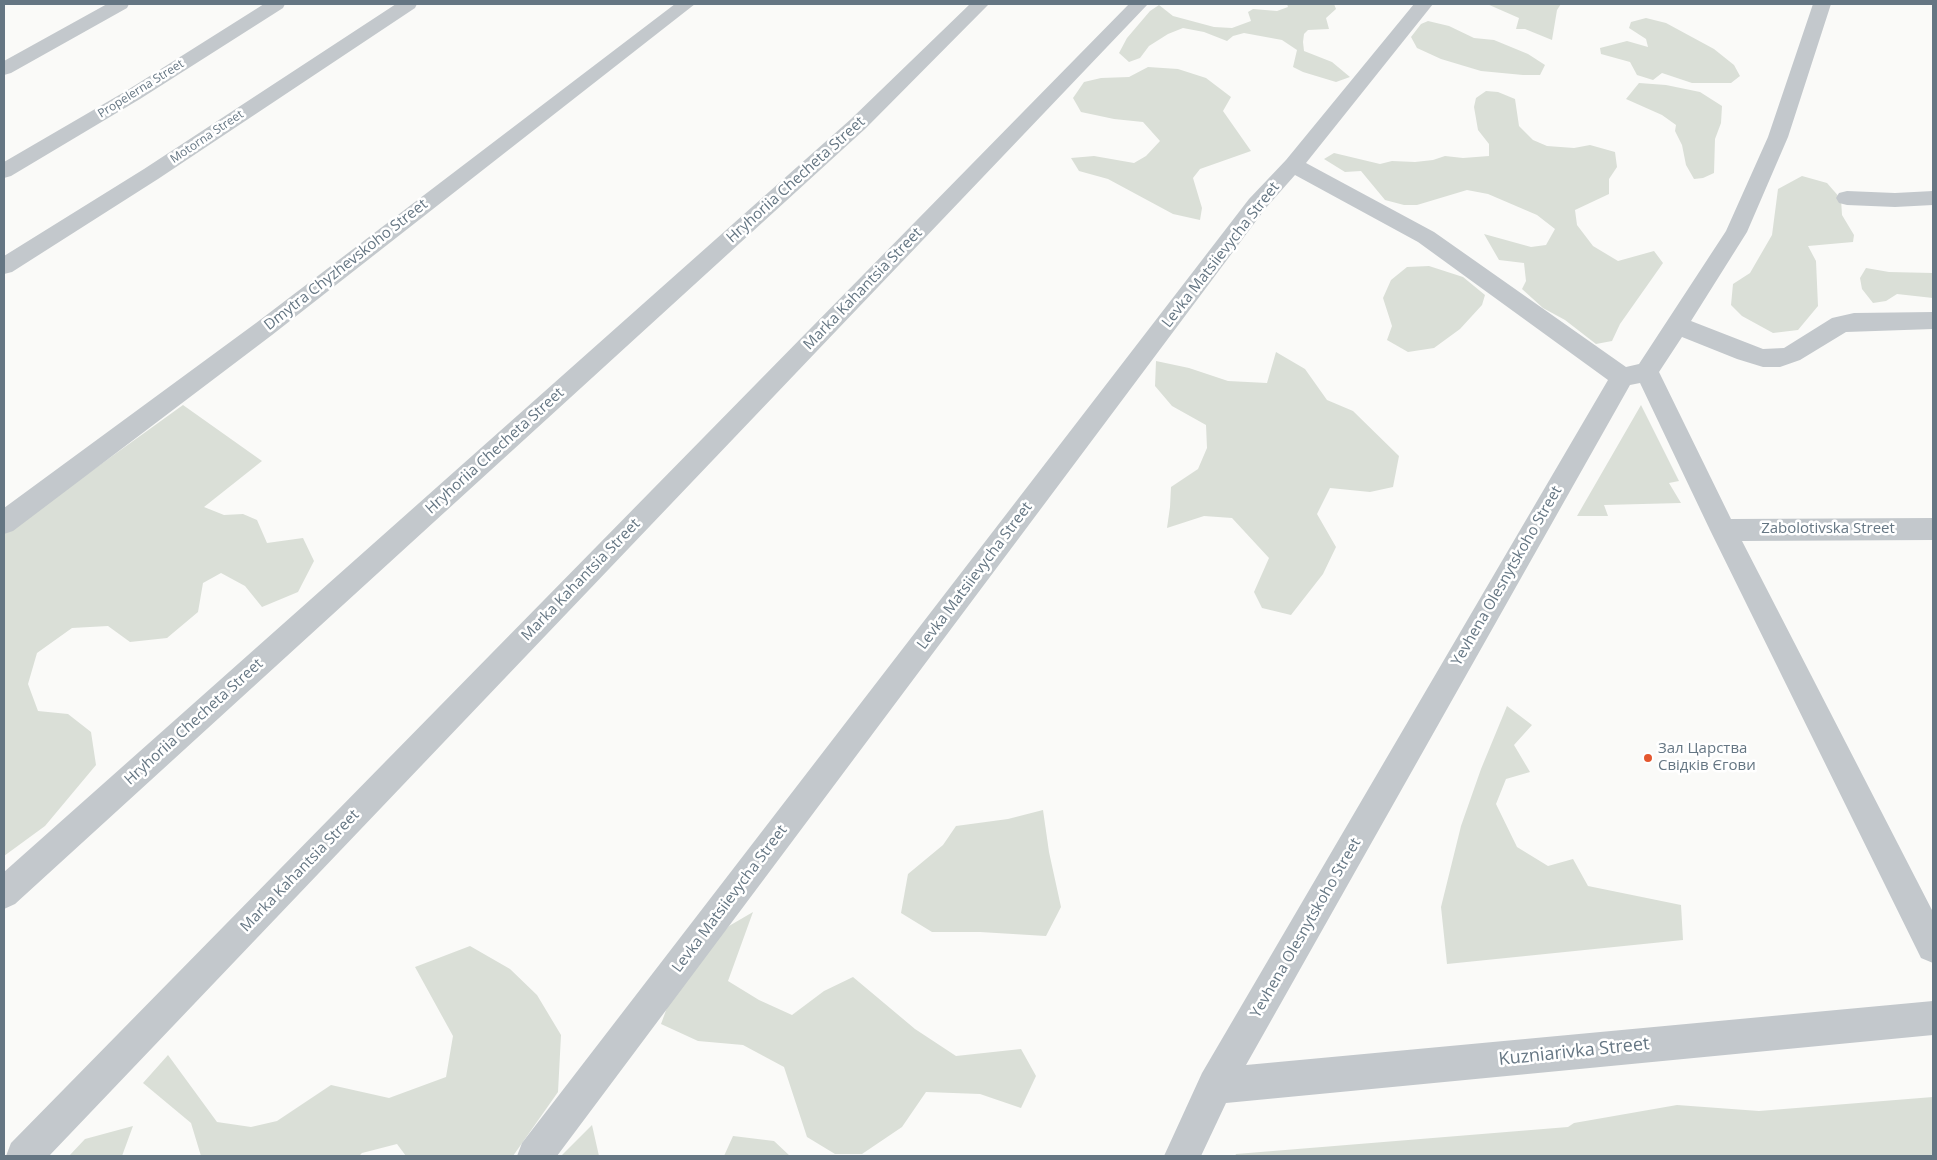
<!DOCTYPE html>
<meta charset="utf-8">
<style>
body{margin:0}
#map{position:relative;width:1937px;height:1160px;overflow:hidden;background:#fafaf8;font-family:"Open Sans",sans-serif}
canvas{display:block}
.frame{position:absolute;inset:0;border:5px solid #657683;pointer-events:none}
</style>
<div id="map">
<canvas width="1937" height="1160"></canvas>
<div class="frame"></div>
</div>
<script>
const ctx = document.querySelector('canvas').getContext('2d');
ctx.lineJoin = 'round';
function fill(path, color) {
  ctx.fillStyle = color;
  ctx.fill(path, 'evenodd');
}
function toPath(rows) {
  const path = new Path2D();
  for (const r of rows) {
    path.moveTo(r[0], r[1]);
    for (let i = 2; i < r.length; i += 2) path.lineTo(r[i], r[i + 1]);
  }
  return path;
}
function trace(path, color, width, dash) {
  ctx.strokeStyle = color;
  ctx.lineWidth = width;
  ctx.lineCap = dash ? 'butt' : 'round';
  ctx.setLineDash(dash || []);
  ctx.stroke(path);
}
function write(font, color, halo, rows, align = 'center') {
  ctx.font = font + ' "Open Sans",sans-serif';
  ctx.lineWidth = 5;
  ctx.setLineDash([]);
  ctx.textBaseline = 'middle';
  ctx.strokeStyle = halo;
  ctx.fillStyle = color;
  for (const [text, x, y, turn = 0] of rows) {
    ctx.save();
    ctx.translate(x, y);
    ctx.rotate((+turn || 0) * Math.PI / 180);
    ctx.textAlign = isNaN(turn) ? turn : align;
    if (halo) ctx.strokeText(text, 0, 0);
    ctx.fillText(text, 0, 0);
    ctx.restore();
  }
}
fill(toPath([
 [1287,4,1334,4,1336,9,1326,18,1329,29,1308,30,1304,34,1303,42,1304,51,1332,62,1350,77,1336,82,1303,72,1293,67,1297,50,1282,40,1244,33,1233,36,1227,41,1204,32,1183,28,1168,34,1149,46,1140,58,1129,62,1119,53,1127,38,1150,11,1159,5,1173,16,1214,27,1232,28,1251,21,1248,12,1253,9,1277,11,1288,7],
 [1487,4,1561,4,1557,10,1552,40,1525,29,1516,29,1519,18],
 [1646,18,1666,23,1714,49,1734,65,1740,76,1731,83,1692,83,1662,73,1653,80,1637,75,1630,62,1601,54,1600,48,1627,41,1648,47,1646,39,1629,28,1631,22],
 [1428,21,1449,26,1474,38,1494,40,1528,54,1545,65,1540,75,1523,75,1481,71,1441,59,1417,48,1411,37,1421,24],
 [1148,67,1178,69,1206,78,1231,97,1223,111,1251,151,1200,169,1193,178,1202,208,1200,220,1173,214,1108,179,1079,171,1071,158,1094,156,1134,163,1146,156,1160,141,1143,122,1114,119,1081,112,1073,98,1084,82,1101,78,1129,77],
 [1639,83,1666,85,1700,92,1722,106,1721,123,1715,139,1714,173,1703,178,1694,179,1686,165,1682,145,1675,131,1676,125,1662,115,1626,99],
 [1486,91,1498,92,1515,99,1519,126,1533,140,1547,146,1574,148,1590,145,1615,152,1617,167,1609,179,1609,194,1575,210,1577,225,1593,246,1618,261,1654,251,1663,263,1620,324,1612,341,1596,344,1565,320,1543,308,1522,289,1526,281,1524,263,1499,260,1484,234,1531,247,1546,245,1555,229,1537,215,1488,194,1467,190,1417,205,1404,205,1385,200,1361,171,1345,172,1324,159,1334,153,1380,164,1392,161,1415,162,1433,160,1445,156,1463,158,1489,156,1489,144,1478,130,1474,107,1476,98],
 [1802,176,1827,183,1841,199,1842,215,1854,235,1853,242,1808,246,1816,261,1818,306,1798,330,1773,333,1742,316,1731,305,1733,284,1750,273,1772,235,1778,189],
 [1429,266,1463,277,1485,295,1482,305,1460,329,1434,348,1408,352,1387,340,1392,326,1383,298,1391,280,1407,267],
 [1866,268,1889,272,1933,273,1933,298,1897,294,1886,301,1873,303,1862,289,1860,278],
 [1276,352,1305,369,1327,400,1353,411,1399,456,1393,487,1370,492,1330,488,1317,514,1336,547,1323,574,1291,615,1262,608,1254,592,1269,558,1232,518,1204,516,1167,528,1170,507,1171,487,1198,469,1207,448,1206,425,1172,406,1155,386,1156,361,1189,368,1228,381,1267,383],
 [183,405,262,461,204,507,224,515,243,514,257,520,267,543,303,538,314,561,298,592,262,607,245,586,221,573,203,583,198,612,167,638,130,642,108,626,72,628,37,653,28,684,38,711,68,714,91,732,96,765,45,826,4,856,4,534],
 [1641,405,1679,481,1669,483,1681,503,1604,505,1608,516,1577,516],
 [1507,706,1532,725,1514,745,1530,772,1506,779,1496,804,1517,847,1548,866,1573,859,1588,886,1681,905,1683,940,1447,964,1441,907,1461,826,1481,769],
 [1043,810,1049,852,1061,907,1046,936,980,932,932,932,901,913,908,874,943,845,956,826,1008,819],
 [753,912,728,981,759,1000,792,1015,824,991,853,977,915,1029,956,1056,1021,1049,1036,1076,1021,1108,980,1094,926,1092,902,1127,862,1154,835,1154,807,1137,784,1067,743,1045,698,1041,661,1024,676,983,729,926],
 [470,946,510,969,537,995,561,1035,558,1092,513,1156,406,1156,397,1144,362,1153,359,1156,201,1156,191,1123,143,1083,168,1055,217,1122,251,1127,277,1121,331,1085,389,1098,446,1077,453,1036,415,967],
 [1933,1097,1933,1156,1235,1156,1236,1154,1568,1127,1574,1123,1677,1105,1759,1111],
 [592,1125,599,1156,561,1156],
 [133,1126,122,1156,69,1156,85,1139],
 [733,1136,774,1141,790,1156,724,1156]
]), '#dadfd7');
fill(toPath([
 [107,4,129,4,127,8,11,73,4,75,4,61,107,4],
 [264,4,285,4,283,8,140,99,11,176,4,178,4,162,126,91,264,4],
 [396,4,417,4,415,8,158,179,12,272,4,274,4,256,144,169,396,4],
 [675,4,695,4,272,335,13,531,4,534,4,508,256,323,675,4],
 [970,4,989,4,865,129,15,904,4,909,4,872,851,119,970,4],
 [1129,4,1148,4,49,1156,6,1156,11,1143,1129,4],
 [1414,4,1433,4,1306,163,1434,232,1626,367,1639,364,1726,231,1768,137,1813,4,1831,4,1788,137,1747,232,1691,321,1763,349,1784,348,1832,318,1854,313,1933,312,1933,329,1846,332,1800,360,1780,367,1763,367,1737,359,1682,337,1659,372,1731,519,1933,518,1933,540,1742,541,1933,912,1933,963,1921,958,1710,530,1640,383,1630,385,1246,1065,1933,1001,1933,1035,1226,1103,1201,1156,1164,1156,1202,1073,1608,380,1418,242,1295,175,1265,209,557,1156,517,1156,522,1143,1249,199,1286,160,1414,4],
 [1847,191,1895,193,1933,191,1933,205,1895,207,1847,205,1839,203,1836,198,1839,193,1847,191]
]), '#c3c8cc');
for (const [x, y, r, color] of [
 [1648,758,5,"#e4572e"]
]) {
  const dot = new Path2D();
  dot.arc(x, y, r, 0, 2 * Math.PI);
  ctx.fillStyle = color;
  ctx.fill(dot);
  trace(dot, '#fff', 2);
}
write('12px', '#657683', '#fff', [
 ["Propelerna Street",141,89,-32],
 ["Motorna Street",207,137,-34]
]);
write('15px', '#657683', '#fff', [
 ["Hryhoriia Checheta Street",796,180,-42],
 ["Levka Matsiievycha Street",1221,255,-52],
 ["Dmytra Chyzhevskoho Street",346,265,-38],
 ["Marka Kahantsia Street",863,289,-46],
 ["Hryhoriia Checheta Street",495,451,-42],
 ["Zabolotivska Street",1828,529],
 ["Levka Matsiievycha Street",975,576,-53],
 ["Yevhena Olesnytskoho Street",1507,576,-60],
 ["Marka Kahantsia Street",581,580,-46],
 ["Hryhoriia Checheta Street",194,722,-42],
 ["Marka Kahantsia Street",300,871,-46],
 ["Levka Matsiievycha Street",730,899,-53],
 ["Yevhena Olesnytskoho Street",1306,928,-60]
]);
write('15px', '#657683', '#fff', [
 ["Зал Царства",1658,749],
 ["Свідків Єгови",1658,766]
], 'left');
write('18px', '#657683', '#fff', [
 ["Kuzniarivka Street",1574,1052,-6]
]);
</script>
